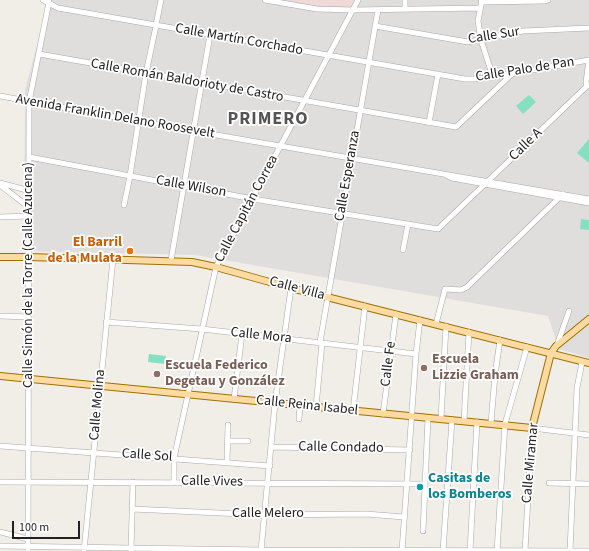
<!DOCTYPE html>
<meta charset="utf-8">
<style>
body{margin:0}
#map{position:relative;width:589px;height:551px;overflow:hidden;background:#f1eee7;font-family:"Source Sans 3",sans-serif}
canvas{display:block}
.scale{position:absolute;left:12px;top:521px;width:68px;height:18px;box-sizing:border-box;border:2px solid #212121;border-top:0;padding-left:5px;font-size:12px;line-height:14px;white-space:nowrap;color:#212121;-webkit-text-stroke:3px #fff;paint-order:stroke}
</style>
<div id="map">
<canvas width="589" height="551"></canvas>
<div class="scale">100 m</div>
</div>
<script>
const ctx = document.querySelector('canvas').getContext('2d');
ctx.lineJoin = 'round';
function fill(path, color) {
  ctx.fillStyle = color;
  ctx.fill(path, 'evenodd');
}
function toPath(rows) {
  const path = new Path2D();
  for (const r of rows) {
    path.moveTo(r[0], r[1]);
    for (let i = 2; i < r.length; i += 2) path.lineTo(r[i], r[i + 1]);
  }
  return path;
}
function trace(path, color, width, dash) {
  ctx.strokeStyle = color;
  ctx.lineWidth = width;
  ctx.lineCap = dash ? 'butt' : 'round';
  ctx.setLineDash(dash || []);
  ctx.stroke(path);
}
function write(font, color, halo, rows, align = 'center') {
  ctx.font = font + ' "Source Sans 3",sans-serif';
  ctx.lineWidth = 3.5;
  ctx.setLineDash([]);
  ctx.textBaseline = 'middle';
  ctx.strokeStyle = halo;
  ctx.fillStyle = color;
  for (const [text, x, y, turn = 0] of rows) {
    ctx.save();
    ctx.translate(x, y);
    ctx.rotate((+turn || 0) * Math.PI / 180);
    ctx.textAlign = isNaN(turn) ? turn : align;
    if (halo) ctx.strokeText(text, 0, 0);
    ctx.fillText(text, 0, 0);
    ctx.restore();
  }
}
fill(toPath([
 [49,0,589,0,589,358,559,349,548,316,195,255,24,251,25,90]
]), '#dfdedd');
fill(toPath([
 [286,0,354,0,351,6,321,6]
]), '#f1d9d7');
fill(toPath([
 [529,95,536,102,523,114,516,106],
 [589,139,589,163,577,153],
 [581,219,589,220,589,230,580,229],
 [149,354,166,356,165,364,148,362]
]), '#86dfc1');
const minor = toPath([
 [43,0,58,8,465,79,473,79,493,77,589,60],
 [265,0,317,9,353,10,480,8],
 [482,0,478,21,481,40,493,77],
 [481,2,545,1,548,0],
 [405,8,405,0],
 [156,25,161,0],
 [375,26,468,42,523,31,589,28],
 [39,54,456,127,512,74],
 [587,86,586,82,589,60],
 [0,96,193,131,589,199],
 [429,123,438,74],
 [29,157,253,199,438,229,587,86],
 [446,175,452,178,589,203],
 [0,183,30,191],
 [0,185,30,208],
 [124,205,130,176,146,73,156,26],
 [0,217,29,216],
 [403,250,408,224],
 [171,260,210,35],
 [0,316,29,317],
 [106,322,202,329,416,354],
 [436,324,445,289,461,290,467,287,563,194],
 [320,342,378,10],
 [557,345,569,311],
 [234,399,242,334],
 [316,407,322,343],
 [353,411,365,306],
 [383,414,396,314],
 [299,419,300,406],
 [441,419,446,326],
 [464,421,469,332],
 [491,423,495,375,500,340],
 [228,441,248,441],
 [0,446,270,466],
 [272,447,410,450],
 [227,462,228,425],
 [0,482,425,484],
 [174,482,174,458,216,267,358,0],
 [549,483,589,484],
 [132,509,264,515,366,514,404,517],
 [423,531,428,418],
 [0,532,28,539],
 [0,546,261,550,589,551],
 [131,550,133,482],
 [28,551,29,102,49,2],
 [84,551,113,259],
 [261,551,275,403,291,288],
 [402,551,416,354,420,320],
 [443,551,452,420],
 [470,551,477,422],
 [497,551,505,424,527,347],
 [525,551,532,428,589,435],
 [570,551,577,388,582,362]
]);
const major = toPath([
 [0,257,29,257,192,262,216,267,291,288,589,363],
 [0,376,532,428,551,353,556,346,589,319]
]);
trace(minor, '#a8a8a8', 6);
trace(major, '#9d7101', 8);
trace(minor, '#fff', 5);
trace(major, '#fcdaa1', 6);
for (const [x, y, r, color] of [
 [130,251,4,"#e8710a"],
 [424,368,4,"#8d6e63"],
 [157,374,4,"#8d6e63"],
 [420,487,4,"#0f9aa8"]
]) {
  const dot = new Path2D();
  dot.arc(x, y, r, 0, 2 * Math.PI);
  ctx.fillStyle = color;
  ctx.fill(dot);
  trace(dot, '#fff', 1.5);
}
write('14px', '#212121', '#fff', [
 ["Calle Sur",494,36,-9],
 ["Calle Martín Corchado",239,40,10],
 ["Calle Palo de Pan",525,70,-9],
 ["Calle Román Baldorioty de Castro",187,81,10],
 ["Avenida Franklin Delano Roosevelt",115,117,10],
 ["Calle A",526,145,-44],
 ["Calle Esperanza",348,176,-80],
 ["Calle Wilson",191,187,10],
 ["Calle Capitán Correa",247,209,-62],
 ["Calle Simón de la Torre (Calle Azucena)",29,275,-90],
 ["Calle Villa",297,289,15],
 ["Calle Mora",261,336,6],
 ["Calle Fe",389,364,-83],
 ["Calle Molina",98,405,-85],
 ["Calle Reina Isabel",307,406,6],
 ["Calle Condado",341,448,1],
 ["Calle Sol",147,456,4],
 ["Calle Miramar",531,463,-85],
 ["Calle Vives",212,482,1],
 ["Calle Melero",268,514]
]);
write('bold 14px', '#c56008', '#fff', [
 ["El Barril",122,243],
 ["de la Mulata",122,259]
], 'right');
write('bold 14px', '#785e54', '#fff', [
 ["Escuela",432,360],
 ["Lizzie Graham",432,376],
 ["Escuela Federico",165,366],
 ["Degetau y González",165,382]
], 'left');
write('bold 14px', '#0d838f', '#fff', [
 ["Casitas de",428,479],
 ["los Bomberos",428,495]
], 'left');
ctx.letterSpacing = '1px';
write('bold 18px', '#545454', '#fff', [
 ["PRIMERO",268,120]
]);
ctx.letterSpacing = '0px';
</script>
